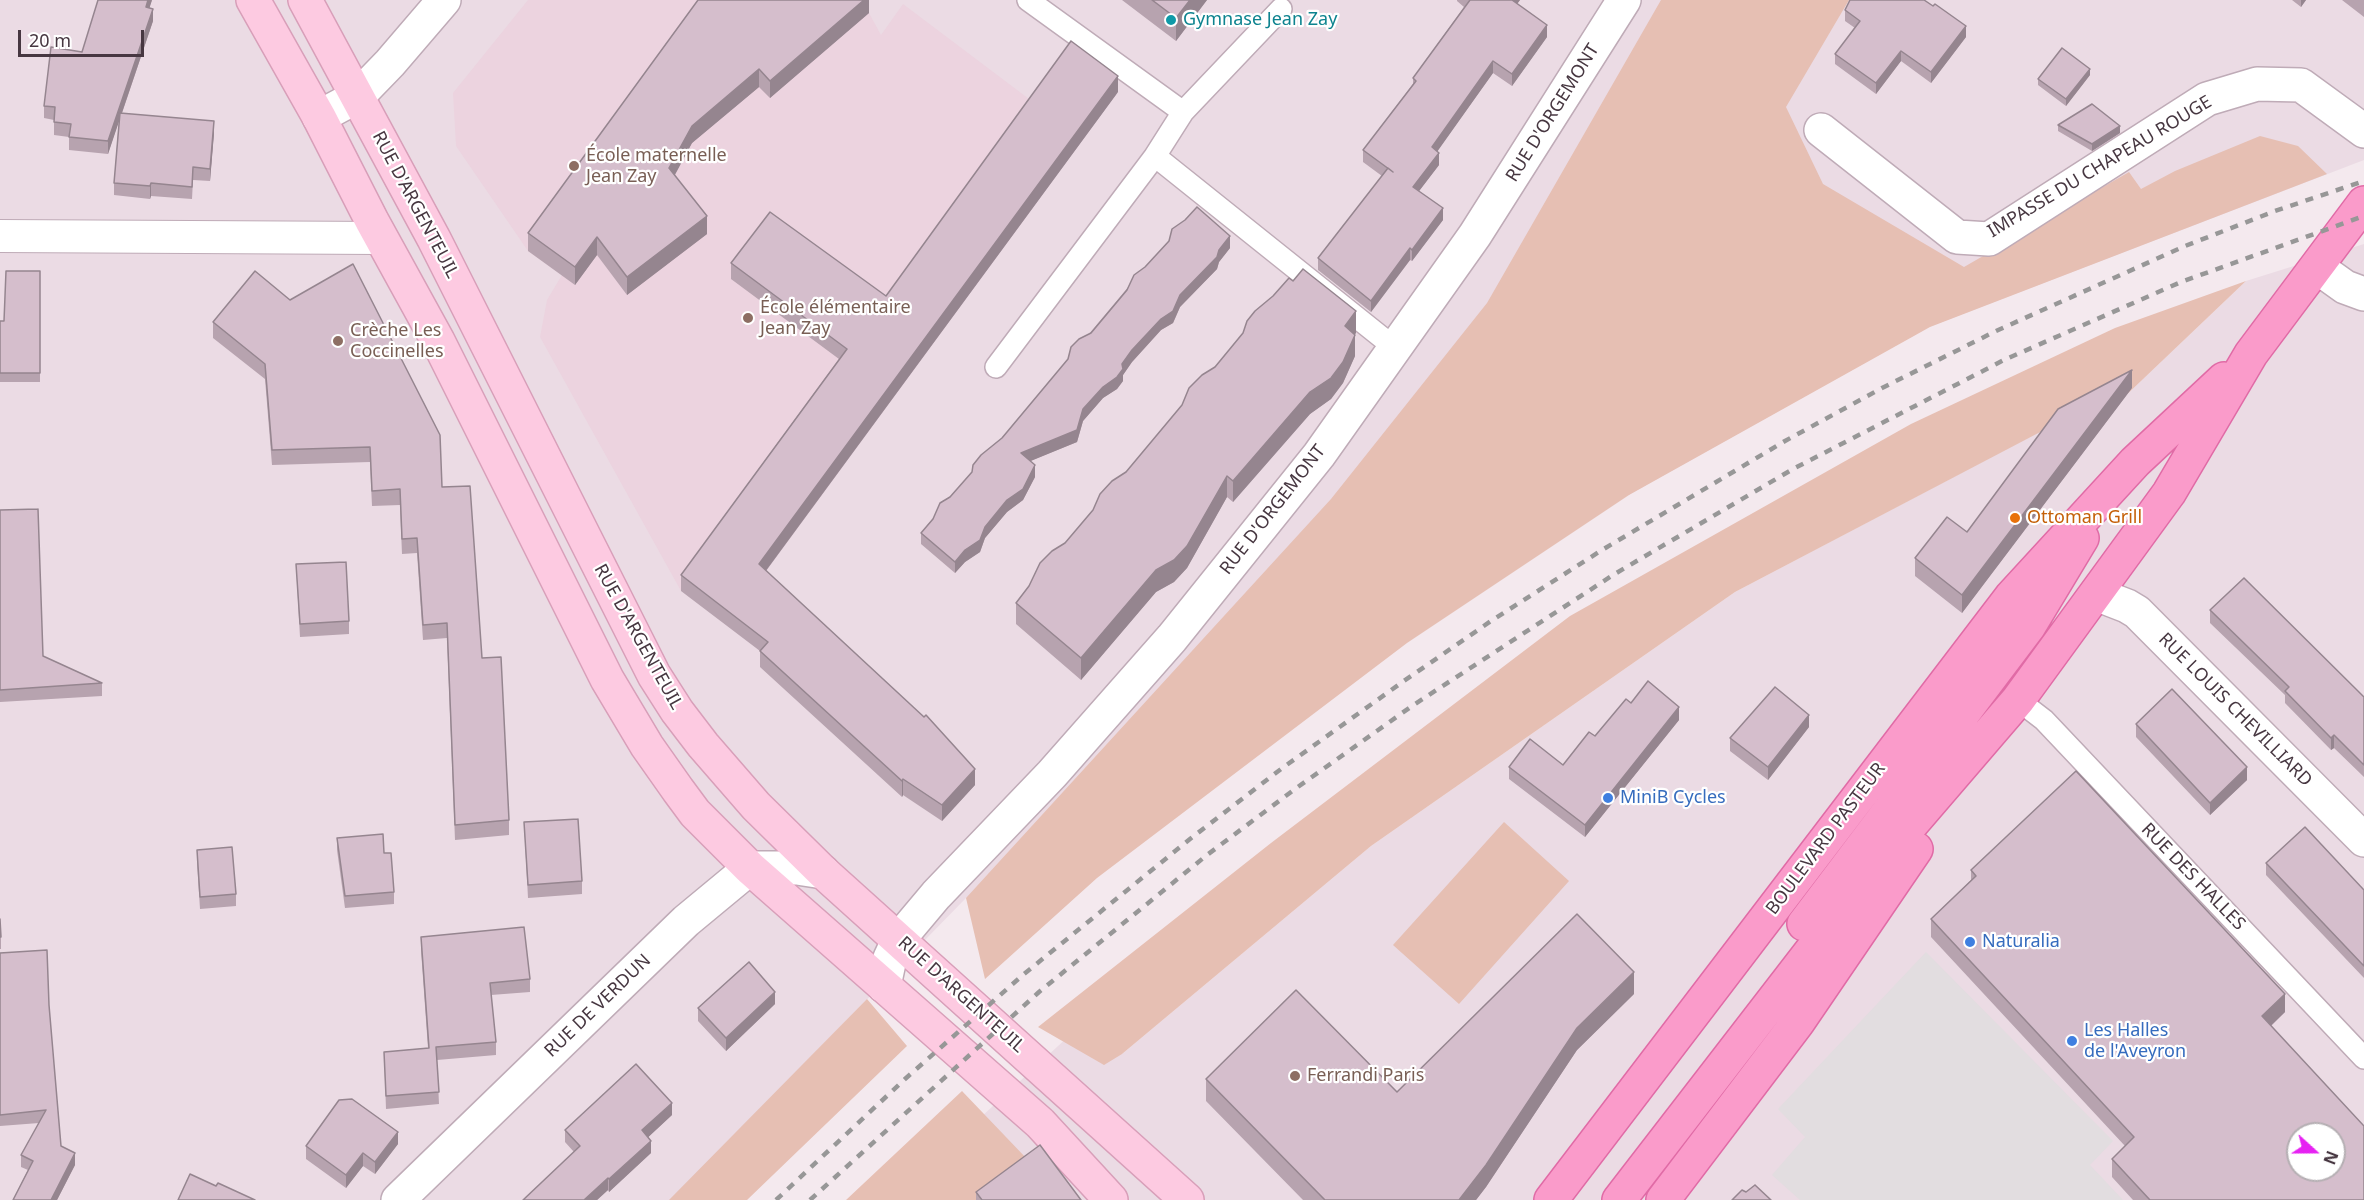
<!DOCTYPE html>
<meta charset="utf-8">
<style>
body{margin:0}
#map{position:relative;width:2364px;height:1200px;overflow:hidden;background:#f4e9ee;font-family:"Noto Sans",sans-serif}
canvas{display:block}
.north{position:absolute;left:2286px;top:1122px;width:60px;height:60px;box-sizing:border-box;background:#fff;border:2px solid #b5afb3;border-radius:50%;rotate:111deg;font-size:16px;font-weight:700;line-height:24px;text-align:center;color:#473741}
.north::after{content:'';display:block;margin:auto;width:21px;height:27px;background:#e622f2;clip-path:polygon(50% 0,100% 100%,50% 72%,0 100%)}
.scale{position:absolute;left:18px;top:30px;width:126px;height:27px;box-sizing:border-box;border:3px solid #473741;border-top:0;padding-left:8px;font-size:18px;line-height:21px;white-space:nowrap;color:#473741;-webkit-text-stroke:4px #fff;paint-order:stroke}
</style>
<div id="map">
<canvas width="2364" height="1200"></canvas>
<div class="north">N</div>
<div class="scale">20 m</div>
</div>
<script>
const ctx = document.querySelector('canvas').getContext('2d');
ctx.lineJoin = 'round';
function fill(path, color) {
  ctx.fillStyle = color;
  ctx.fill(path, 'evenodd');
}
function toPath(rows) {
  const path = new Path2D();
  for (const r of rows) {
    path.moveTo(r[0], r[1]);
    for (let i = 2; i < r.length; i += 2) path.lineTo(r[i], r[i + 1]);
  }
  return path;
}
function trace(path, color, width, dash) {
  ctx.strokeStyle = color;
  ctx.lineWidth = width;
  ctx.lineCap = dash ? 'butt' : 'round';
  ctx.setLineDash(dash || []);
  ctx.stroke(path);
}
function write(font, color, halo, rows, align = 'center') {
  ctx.font = font + ' "Noto Sans",sans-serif';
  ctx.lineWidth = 4.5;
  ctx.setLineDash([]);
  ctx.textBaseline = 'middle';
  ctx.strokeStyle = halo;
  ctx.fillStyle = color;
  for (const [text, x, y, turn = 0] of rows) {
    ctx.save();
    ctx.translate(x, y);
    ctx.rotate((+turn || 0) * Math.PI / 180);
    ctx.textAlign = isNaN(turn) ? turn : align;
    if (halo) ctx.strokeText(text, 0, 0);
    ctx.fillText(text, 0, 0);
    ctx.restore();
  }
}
fill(toPath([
 [0,0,2364,0,2364,160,1929,327,1455,592,966,898,671,1200,0,1200],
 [2364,244,2364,1200,891,1200,1083,1023,1122,1054,1371,846,1735,592,2107,396,2119,402,2246,281],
 [2298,1134,2334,1134,2334,1170,2298,1170]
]), '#ebdbe4');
fill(toPath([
 [528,0,857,0,869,13,881,35,903,4,1037,105,681,591,540,337,547,300,562,275,528,251,456,146,453,93]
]), '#ecd3df');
fill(toPath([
 [1661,0,1849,0,1786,107,1823,184,1964,267,2129,172,2141,189,2175,171,2260,136,2298,146,2327,174,1930,327,1629,495,1407,643,1097,878,985,979,966,898,1331,499,1487,303],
 [2246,281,2119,402,2107,397,1735,592,1371,846,1122,1054,1104,1065,1038,1027,1271,843,1570,616,1911,424,2115,328],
 [1504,822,1569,881,1459,1004,1393,945],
 [867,999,907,1046,747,1200,669,1200],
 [962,1091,1027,1159,976,1200,846,1200]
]), '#e6bfb3');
fill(toPath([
 [1926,952,2113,1141,2090,1165,2123,1200,1800,1200,1772,1175,1805,1137,1778,1109]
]), '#e2dde0');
const service = toPath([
 [1028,0,1183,112],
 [1155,156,1183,112,1281,9],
 [996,367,1155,156,1395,348],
 [2018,700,2044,720,2364,1058]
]);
const pedestrian = toPath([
 [0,236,381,238]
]);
const minor = toPath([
 [319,117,358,96,390,63,444,0],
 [1821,130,1957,237,1989,239,2207,99,2257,84,2301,85,2364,131],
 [2317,267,2345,287,2364,294],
 [2096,594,2127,606,2137,612,2364,840],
 [884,986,890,958,899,939,936,895,1052,774,1172,638,1319,455,1475,235,1624,0],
 [398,1200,686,921,750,868,797,868,823,872]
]);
const secondary = toPath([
 [253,0,319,117,372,221,438,341,607,679,647,746,678,790,695,813,750,868,1040,1123,1111,1200],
 [305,0,434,239,654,675,677,711,703,745,756,806,823,872,1187,1200]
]);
const primary = toPath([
 [1804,924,2029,626,2082,538],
 [1551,1200,2011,597,2135,462,2224,379],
 [1619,1200,1890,849,2018,700,2169,493,2251,354,2364,203],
 [1663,1200,1798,1022,1916,849]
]);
trace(service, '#bfabb7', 24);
trace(pedestrian, '#bfabb7', 34);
trace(minor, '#bfabb7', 36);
trace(secondary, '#d89fb9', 36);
trace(primary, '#e06ba6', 36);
trace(service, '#fff', 21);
trace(pedestrian, '#fff', 32);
trace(minor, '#fff', 33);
trace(secondary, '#fdcae1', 33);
trace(primary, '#fa9bca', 33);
trace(toPath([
 [776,1200,905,1079,1024,974,1190,839,1281,769,1401,683,1491,621,1602,550,1785,441,1882,388,1996,331,2185,246,2275,211,2364,181],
 [810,1200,1039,992,1207,855,1295,789,1412,706,1613,575,1793,469,2004,360,2181,282,2364,216]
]), '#979797', 4.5, [8, 8]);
fill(toPath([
 [152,0,149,8,153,21,122,113,214,133,210,181,193,180,192,199,151,196,150,199,114,195,114,183,119,120,108,154,69,150,69,137,54,135,54,120,44,118,44,106,82,52],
 [698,0,869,0,869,13,770,98,759,87,692,143,674,175,707,234,627,295,597,255,575,285,528,251,528,233],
 [1122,0,1207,0,1176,41],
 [1457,0,1520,0,1517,4,1547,37,1512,86,1493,73,1437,151,1439,165,1419,191,1443,220,1412,261,1410,260,1371,312,1318,270,1318,258,1382,176,1363,162,1363,150,1413,84,1413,78,1464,7,1457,1],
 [2292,0,2306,0,2301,7],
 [2342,0,2364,0,2364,17],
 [1845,10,1966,37,1931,83,1901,61,1876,94,1835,64,1835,54,1855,28,1845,21],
 [2090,75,2066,106,2038,85,2038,79],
 [1118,92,766,571,975,785,942,821,903,795,902,797,760,667,760,651,681,591,681,575,839,359,731,279,731,263,886,296],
 [2058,125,2120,133,2092,151,2058,131],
 [1185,220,1230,248,1219,262,1217,269,1180,307,1173,323,1161,330,1132,362,1123,375,1123,381,1117,389,1103,398,1083,421,1077,442,1030,461,1035,477,1023,500,1007,512,985,538,980,552,965,562,955,573,921,544,921,533,950,497,1002,438,1145,267,1169,241],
 [40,271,40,382,0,382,0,321,4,321],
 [213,322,442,487,482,658,509,820,509,835,455,840,447,638,423,640,417,553,402,554,400,505,372,506,370,462,272,465,265,379,213,338],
 [1356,333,1354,335,1355,356,1343,383,1331,399,1310,414,1233,502,1227,497,1187,568,1174,582,1156,592,1081,680,1016,624,1016,603,1065,543],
 [2132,388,1962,613,1915,576,1915,558,1967,532],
 [0,510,43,656,102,683,102,696,0,702],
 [296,564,349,621,349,634,300,637],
 [2210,610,2364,697,2364,777,2334,748,2331,750,2285,703,2285,695,2210,623],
 [1631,703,1679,720,1585,837,1509,779,1509,767,1563,765],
 [2136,724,2247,780,2210,815,2136,737],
 [1809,727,1768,780,1730,751,1730,738],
 [524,822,582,881,582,894,528,898],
 [337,838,384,853,394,892,394,904,345,908,337,850],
 [197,850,236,894,236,906,200,909,197,862],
 [2266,863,2364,890,2364,978,2266,875],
 [1971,870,2285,1012,2271,1026,2364,1200,2133,1200,2112,1177,2112,1159,2125,1146,1931,937,1931,919,1971,880],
 [0,919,1,937,1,949,0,949],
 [421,937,530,979,530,992,491,995,496,1042,496,1055,437,1060,439,1104,386,1109,384,1052,428,1048,421,950],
 [0,953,49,1005,61,1146,75,1165,57,1200,13,1200,28,1170,21,1167,21,1155,39,1123,0,1126],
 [1634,994,1577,1050,1486,1187,1476,1200,1303,1200,1206,1101,1206,1079,1397,1092],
 [775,1004,726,1051,698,1021,698,1008],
 [672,1115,648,1137,651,1153,609,1192,608,1190,597,1200,523,1200,574,1152,565,1142,565,1130],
 [398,1144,375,1174,363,1166,346,1188,306,1159,306,1146],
 [976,1192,1081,1200,976,1200]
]), '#b7a3af');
fill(toPath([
 [148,0,152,0,146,19,146,7],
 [864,0,869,0,869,13,770,98,770,81],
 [1190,0,1207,0,1176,41,1176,18],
 [1511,0,1520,0,1511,12],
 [2301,0,2306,0,2301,7],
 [153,9,153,21,108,154,108,141],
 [1547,25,1547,37,1512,86,1512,74],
 [1966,26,1966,37,1931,83,1931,72],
 [1901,51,1901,61,1876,94,1876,83],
 [1493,61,1493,73,1432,159,1432,147],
 [759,69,759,87,692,143,669,186,669,168,692,126],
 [2090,69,2090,75,2066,106,2066,99],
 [1118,76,1118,92,759,580,759,564],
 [214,121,214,133,210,181,210,169],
 [2120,126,2120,133,2092,151,2092,144],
 [1439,153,1439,165,1413,199,1413,187],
 [151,183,151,196,150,199,150,186],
 [1443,208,1443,220,1412,261,1412,250],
 [707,216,707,234,627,295,627,277],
 [1230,236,1230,248,1219,262,1217,269,1180,307,1173,323,1161,330,1132,362,1123,375,1123,381,1117,389,1103,398,1083,421,1077,442,1021,465,1021,453,1122,364,1132,350],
 [597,237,597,255,575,285,575,267],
 [1410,248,1410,260,1371,312,1371,301],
 [1356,311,1356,333,1345,348,1345,326],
 [1355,335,1355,356,1343,383,1331,399,1310,414,1233,502,1233,481],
 [2132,370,2132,388,1962,613,1962,595],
 [1035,465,1035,477,1023,500,1007,512,985,538,980,552,965,562,955,573,955,562],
 [1227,476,1227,497,1187,568,1174,582,1156,592,1081,680,1081,658],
 [1679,707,1679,720,1585,837,1585,825],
 [1809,715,1809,727,1768,780,1768,767],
 [2334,735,2334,748,2331,750,2331,738],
 [2247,767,2247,780,2210,815,2210,803],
 [975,769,975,785,942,821,942,805],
 [903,779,903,795,902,797,902,781],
 [1634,972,1634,994,1577,1050,1486,1187,1476,1200,1459,1200,1577,1028],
 [775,992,775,1004,726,1051,726,1038],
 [2285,994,2285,1012,2262,1034,2262,1016],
 [672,1103,672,1115,642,1143,642,1130],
 [398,1132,398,1144,375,1174,375,1162],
 [651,1141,651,1153,609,1192,609,1179],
 [75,1153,75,1165,57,1200,51,1200],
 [363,1153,363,1166,346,1188,346,1175],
 [608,1178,608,1190,597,1200,584,1200]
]), '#95858f');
const building = toPath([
 [98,0,148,0,146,7,153,9,108,141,69,137,71,124,54,122,55,107,44,106,51,47,82,52,98,0],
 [698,0,864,0,770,81,759,69,692,126,669,168,707,216,627,277,597,237,575,267,528,233,698,0],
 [1152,0,1190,0,1176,18,1152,0],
 [1470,0,1512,0,1547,25,1512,74,1493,61,1432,147,1439,153,1413,187,1443,208,1412,250,1410,248,1371,301,1318,258,1388,168,1393,172,1363,150,1416,81,1413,78,1470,0],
 [1850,0,1924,0,1933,6,1935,4,1966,26,1931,72,1901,51,1876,83,1835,54,1860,21,1845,10,1850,0],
 [1071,41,1118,76,759,564,924,717,926,715,975,769,942,805,903,779,902,781,760,651,768,642,681,575,847,349,731,263,770,212,886,296,1071,41],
 [2062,48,2090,69,2066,99,2038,79,2062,48],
 [2092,104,2120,126,2092,144,2058,125,2092,104],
 [120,113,214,121,210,169,193,167,192,187,151,183,150,186,114,183,120,113],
 [1197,207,1230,236,1219,250,1217,257,1180,295,1173,311,1161,319,1132,350,1122,364,1123,369,1117,377,1103,387,1083,409,1077,430,1021,453,1035,465,1023,489,1007,500,985,527,980,540,965,550,955,562,921,533,933,519,940,503,950,497,972,472,973,465,981,455,1002,438,1068,359,1071,347,1079,339,1091,333,1127,290,1134,275,1145,267,1169,241,1172,229,1185,220,1197,207],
 [353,264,440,435,442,487,470,486,482,658,501,657,509,820,455,825,447,623,423,625,417,538,402,539,400,489,372,491,370,447,272,450,265,364,213,322,255,271,290,300,353,264],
 [1303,269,1356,311,1345,326,1355,335,1343,362,1331,378,1310,392,1233,481,1227,476,1187,546,1174,560,1156,570,1081,658,1016,603,1029,586,1040,563,1052,551,1065,543,1093,510,1100,494,1112,481,1126,472,1182,405,1189,388,1202,375,1215,367,1243,333,1247,321,1255,311,1273,296,1289,278,1293,281,1303,269],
 [6,271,40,271,40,373,0,373,0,321,4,321,6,271],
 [2132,370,1962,595,1915,558,1947,517,1967,532,2058,409,2132,370],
 [38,509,43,656,102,683,0,690,0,510,38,509],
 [346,562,349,621,300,624,296,564,346,562],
 [2244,578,2364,697,2364,765,2334,735,2331,738,2285,691,2289,687,2210,610,2244,578],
 [1648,681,1679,707,1585,825,1509,767,1530,739,1563,765,1589,732,1595,736,1626,699,1631,703,1648,681],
 [1775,687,1809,715,1768,767,1730,738,1775,687],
 [2172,689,2247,767,2210,803,2136,724,2172,689],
 [2076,771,2285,994,2262,1016,2364,1126,2364,1200,2150,1200,2112,1159,2134,1137,1931,919,1976,876,1971,870,2076,771],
 [2298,1134,2334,1134,2334,1170,2298,1170,2298,1134],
 [578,819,582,881,528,885,524,822,578,819],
 [2305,827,2364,890,2364,966,2266,863,2305,827],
 [383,834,384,853,391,853,394,892,345,896,337,838,383,834],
 [232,847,236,894,200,897,197,850,232,847],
 [1577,914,1634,972,1577,1028,1486,1165,1459,1200,1325,1200,1206,1079,1296,990,1397,1092,1577,914],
 [0,919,1,937,0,937,0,919],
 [524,927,530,979,490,983,496,1042,436,1047,439,1092,386,1096,384,1052,429,1048,421,937,524,927],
 [47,950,49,1005,61,1146,75,1153,51,1200,52,1200,13,1200,33,1161,21,1155,46,1110,0,1115,0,953,47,950],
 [749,962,775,992,726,1038,698,1008,749,962],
 [636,1064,672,1103,642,1130,651,1141,609,1179,608,1178,584,1200,523,1200,580,1146,565,1130,636,1064],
 [352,1099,398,1132,375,1162,363,1153,346,1175,306,1146,339,1100,352,1099],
 [1040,1145,1081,1200,982,1200,976,1192,1040,1145],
 [190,1174,216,1186,218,1183,255,1200,178,1200,190,1174],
 [1755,1185,1771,1200,1732,1200,1742,1190,1746,1192,1755,1185]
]);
fill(building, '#d5becc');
trace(building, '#95858f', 1.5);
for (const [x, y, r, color] of [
 [1171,20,6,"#0f9aa8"],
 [574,166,6,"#8d6e63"],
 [748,318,6,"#8d6e63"],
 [338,341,6,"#8d6e63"],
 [2015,518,6,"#e8710a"],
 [1608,798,6,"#3f7fe0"],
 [1970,942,6,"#3f7fe0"],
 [2072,1041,6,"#3f7fe0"],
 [1295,1076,6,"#8d6e63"]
]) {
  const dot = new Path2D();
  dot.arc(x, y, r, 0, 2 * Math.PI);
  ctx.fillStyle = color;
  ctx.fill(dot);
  trace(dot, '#fff', 2);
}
write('18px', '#0d838f', '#fff', [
 ["Gymnase Jean Zay",1183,20]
], 'left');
write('18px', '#473741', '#fff', [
 ["RUE D'ORGEMONT",1553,113,-58],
 ["IMPASSE DU CHAPEAU ROUGE",2100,167,-31],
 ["RUE D'ARGENTEUIL",415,205,62],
 ["RUE D'ORGEMONT",1273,510,-52],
 ["RUE D'ARGENTEUIL",638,637,61],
 ["RUE LOUIS CHEVILLIARD",2235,710,45],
 ["BOULEVARD PASTEUR",1826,839,-53],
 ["RUE DES HALLES",2193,877,46],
 ["RUE D'ARGENTEUIL",961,995,42],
 ["RUE DE VERDUN",598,1006,-44]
]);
write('18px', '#785e54', '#fff', [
 ["École maternelle",586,156],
 ["Jean Zay",586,177],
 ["École élémentaire",760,308],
 ["Jean Zay",760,329],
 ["Crèche Les",350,331],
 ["Coccinelles",350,352],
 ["Ferrandi Paris",1307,1076]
], 'left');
write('18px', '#c56008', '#fff', [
 ["Ottoman Grill",2027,518]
], 'left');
write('18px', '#366cbe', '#fff', [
 ["MiniB Cycles",1620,798],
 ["Naturalia",1982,942],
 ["Les Halles",2084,1031],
 ["de l'Aveyron",2084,1052]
], 'left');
</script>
